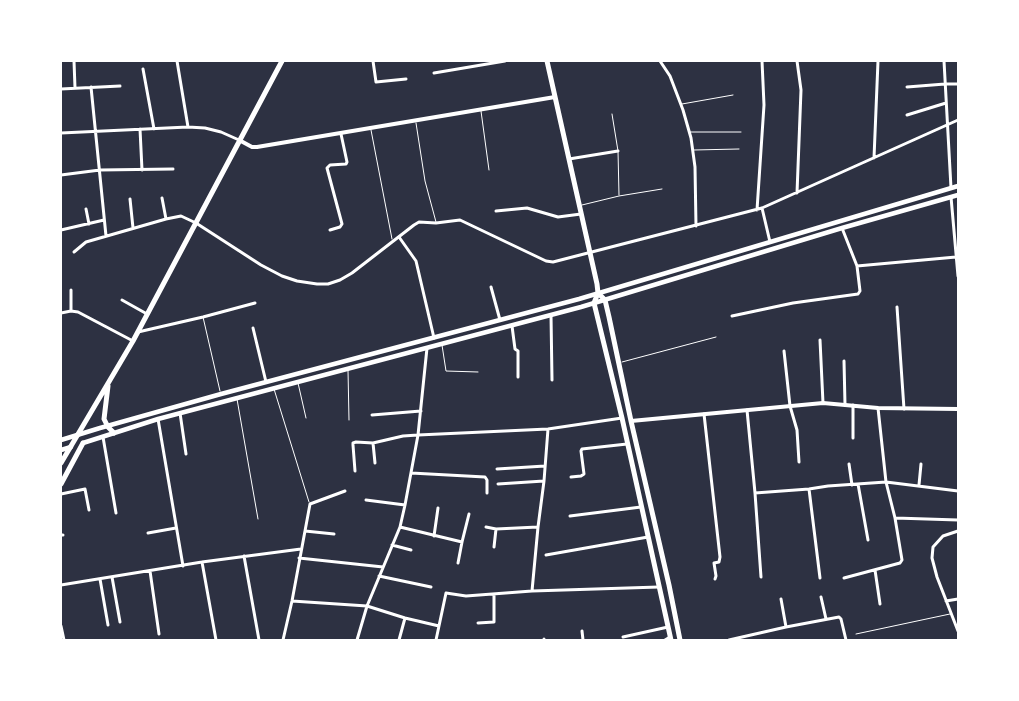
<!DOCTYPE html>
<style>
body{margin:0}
#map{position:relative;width:1019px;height:701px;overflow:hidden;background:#2d3142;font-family:Lato,sans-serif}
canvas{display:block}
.frame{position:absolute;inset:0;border:62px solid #fff;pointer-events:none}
</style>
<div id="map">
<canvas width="1019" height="701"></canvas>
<div class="frame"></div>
</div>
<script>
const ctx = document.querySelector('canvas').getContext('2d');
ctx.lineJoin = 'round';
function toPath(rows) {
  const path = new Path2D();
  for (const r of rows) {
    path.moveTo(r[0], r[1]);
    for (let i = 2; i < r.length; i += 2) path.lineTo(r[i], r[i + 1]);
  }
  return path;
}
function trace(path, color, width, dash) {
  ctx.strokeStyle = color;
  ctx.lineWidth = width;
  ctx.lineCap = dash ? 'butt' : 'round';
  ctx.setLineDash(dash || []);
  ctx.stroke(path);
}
trace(toPath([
 [682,104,733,95],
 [481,111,489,170],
 [612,114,618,151,619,195],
 [416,123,425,181,436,222],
 [371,130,392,239],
 [690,132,741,132],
 [694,150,739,149],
 [582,205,619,196,662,189],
 [203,317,220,391],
 [442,345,446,371,478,372],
 [622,362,716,337],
 [348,370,349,420],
 [298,383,306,418],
 [274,389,309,502],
 [237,399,258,519],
 [856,634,950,614]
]), '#fff', 1);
trace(toPath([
 [74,61,75,88],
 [177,61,188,127],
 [373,61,376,82,406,79],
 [660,61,670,76,683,110,691,138,695,167,696,226],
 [797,61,801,90,797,193],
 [944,61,951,188],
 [143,69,154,129],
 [434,73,505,61],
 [91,87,106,236],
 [907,87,945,84,958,84],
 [61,89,120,86],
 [907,115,946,103],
 [140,129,142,170],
 [61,133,188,127,205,128,221,132,239,140],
 [874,158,878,61],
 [569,159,618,151],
 [61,175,100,170,173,169],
 [951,197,958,276],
 [162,198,166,219],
 [130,199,133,228],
 [762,208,770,242],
 [86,209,89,224],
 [757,210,764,105,762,61],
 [496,211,527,208,558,217,581,214],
 [61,230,104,220],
 [330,230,340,227,342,224,327,168,330,165,346,164,347,162,341,134],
 [399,237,416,261,434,338],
 [74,252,86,242,166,219,181,216,196,223,261,265,282,276,297,281,317,284,328,284,340,280,352,273,414,225,419,222,436,223,460,220,546,261,553,262,762,208,958,120],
 [857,266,956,257],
 [491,287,500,320],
 [122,300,147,314],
 [897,307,904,409],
 [71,311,71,290],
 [61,313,71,311,78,312,133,341],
 [551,315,552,380],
 [732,316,793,303,858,294,860,291,857,266,842,228],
 [512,326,515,349,518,351,518,377],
 [253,328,266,382],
 [138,332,203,317,255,303],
 [820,340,823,403],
 [784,351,790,406,797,430,799,462],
 [844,361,845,405],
 [747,410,755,493,761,577],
 [180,413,186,454],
 [704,414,720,557,719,562,714,563,716,576,715,579],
 [372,415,421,411],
 [158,419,183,566],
 [103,437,116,513],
 [853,438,853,405],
 [373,443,375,463],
 [849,464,852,485],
 [497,469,545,466],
 [355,471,353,445,353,443,356,442,373,443,403,436,418,435,548,429,622,418],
 [411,473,485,477,487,480,487,493],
 [571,477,581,476,584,474,581,451,582,449,627,444],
 [498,484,544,481],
 [858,484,868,540],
 [919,485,921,464],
 [809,489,820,578],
 [755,493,809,489,828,486,886,482,958,491],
 [61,494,85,489,89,510],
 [366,500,405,505],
 [570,516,641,507],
 [895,518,958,520],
 [400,527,462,542,469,514],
 [486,527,496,529,538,527],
 [305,531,334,534],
 [958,531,943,536,933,547,932,558,937,577,958,631],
 [148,533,176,528],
 [61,535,63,535],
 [434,536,438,508],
 [392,545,411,550],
 [494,547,496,529],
 [546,555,648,537],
 [244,556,259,640],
 [299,558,383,567],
 [202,562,216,640],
 [458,563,462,542],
 [875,570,880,604],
 [150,571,159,634],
 [379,576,431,587],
 [112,577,120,622],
 [844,578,900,563,902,560,895,518,886,482,878,408],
 [100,579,108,625],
 [61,585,202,562,301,549],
 [532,591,538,527,544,481,548,429],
 [821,597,826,619],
 [781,599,786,627],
 [292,601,367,606,405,618,439,626],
 [946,601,958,599],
 [478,623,494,622,494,594],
 [61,626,64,640],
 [582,631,583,640],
 [623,637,668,627],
 [544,639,544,640],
 [283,640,292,601,310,504,345,491],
 [357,640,367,606,400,527,405,505,418,435,427,348],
 [399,640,405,618],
 [436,640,446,593,466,596,532,591,659,587],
 [665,640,670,637],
 [729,640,786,627,839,617,841,619,846,640]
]), '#fff', 3);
trace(toPath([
 [239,140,252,147,257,147,555,97],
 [631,421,823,403,878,408,958,409]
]), '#fff', 4);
trace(toPath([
 [61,440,100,428,221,394,579,299,958,186],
 [83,443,158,419,581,307,842,228,958,195],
 [61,450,71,447]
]), '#fff', 4.5);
trace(toPath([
 [547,61,597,284,598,293,594,303,622,418,671,640],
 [598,293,605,300,609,317,631,421,669,585,680,640],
 [108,386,104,419,108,427,114,433],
 [61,463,133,341,282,61],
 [61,484,83,443]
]), '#fff', 5);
</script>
